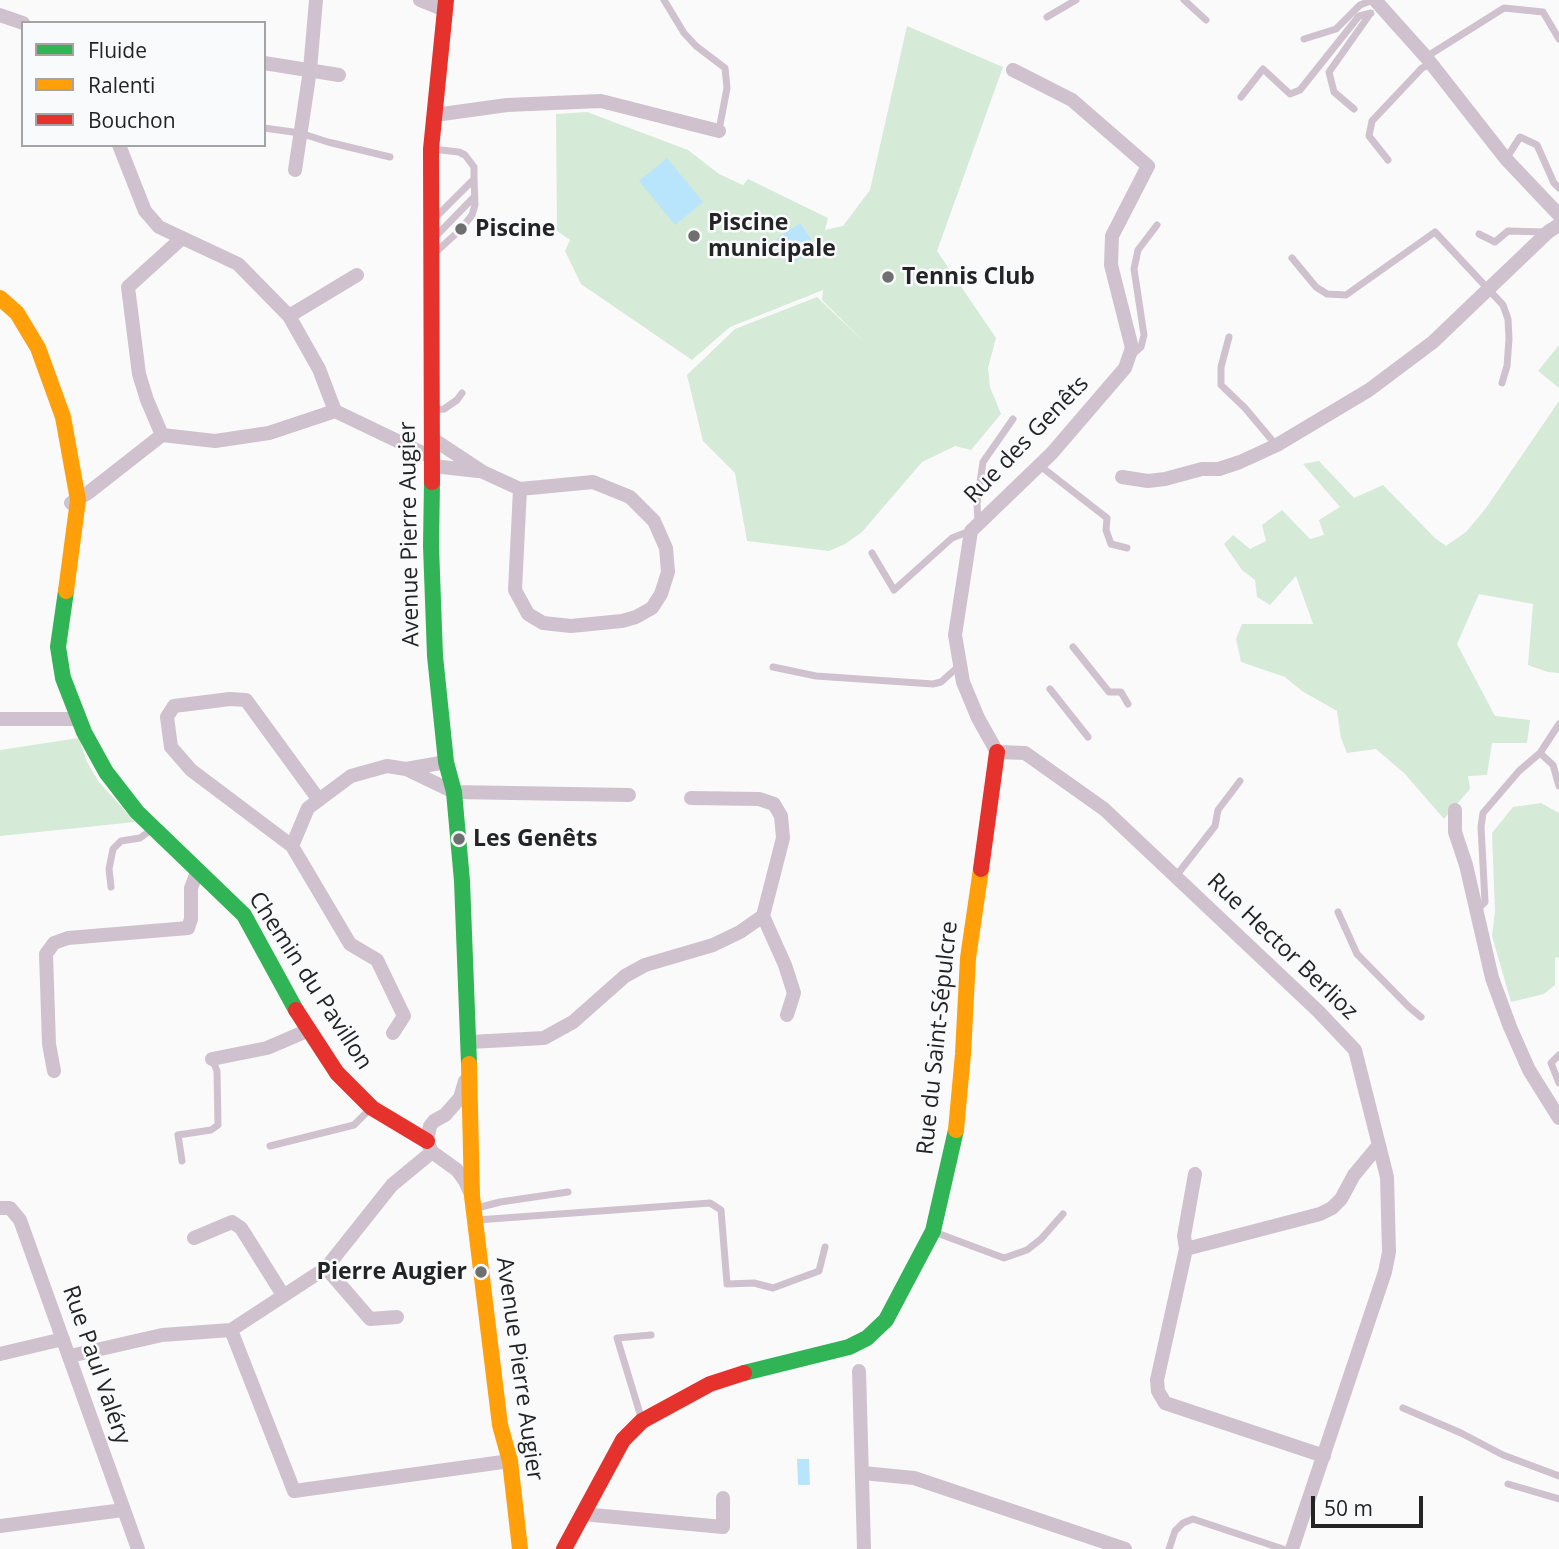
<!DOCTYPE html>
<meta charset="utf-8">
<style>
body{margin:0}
#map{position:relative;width:1559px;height:1549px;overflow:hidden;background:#fafafb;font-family:"Open Sans",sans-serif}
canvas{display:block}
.legend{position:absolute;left:21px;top:21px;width:245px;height:126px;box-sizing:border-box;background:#f9fafc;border:2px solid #a4a4a6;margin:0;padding:9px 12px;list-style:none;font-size:21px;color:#242425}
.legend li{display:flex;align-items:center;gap:14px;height:35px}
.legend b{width:35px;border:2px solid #a4a4a6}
.scale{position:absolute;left:1311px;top:1496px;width:112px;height:32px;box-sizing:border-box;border:4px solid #242425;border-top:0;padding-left:9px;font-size:21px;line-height:24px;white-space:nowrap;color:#242425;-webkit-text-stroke:5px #f9fafc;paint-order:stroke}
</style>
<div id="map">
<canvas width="1559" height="1549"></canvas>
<ul class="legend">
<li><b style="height:9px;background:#30b455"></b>Fluide</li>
<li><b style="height:9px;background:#ff9f0a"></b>Ralenti</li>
<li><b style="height:9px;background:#e5322d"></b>Bouchon</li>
</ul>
<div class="scale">50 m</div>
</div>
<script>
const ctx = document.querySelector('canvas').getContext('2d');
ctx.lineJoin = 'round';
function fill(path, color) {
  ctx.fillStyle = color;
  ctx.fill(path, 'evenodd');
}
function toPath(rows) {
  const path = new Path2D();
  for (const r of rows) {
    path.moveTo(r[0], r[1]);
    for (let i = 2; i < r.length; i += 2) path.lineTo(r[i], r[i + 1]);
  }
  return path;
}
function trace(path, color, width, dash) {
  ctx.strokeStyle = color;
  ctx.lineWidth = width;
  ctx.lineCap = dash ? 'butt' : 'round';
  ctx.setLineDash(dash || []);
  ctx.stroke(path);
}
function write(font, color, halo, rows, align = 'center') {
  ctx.font = font + ' "Open Sans",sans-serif';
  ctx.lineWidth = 5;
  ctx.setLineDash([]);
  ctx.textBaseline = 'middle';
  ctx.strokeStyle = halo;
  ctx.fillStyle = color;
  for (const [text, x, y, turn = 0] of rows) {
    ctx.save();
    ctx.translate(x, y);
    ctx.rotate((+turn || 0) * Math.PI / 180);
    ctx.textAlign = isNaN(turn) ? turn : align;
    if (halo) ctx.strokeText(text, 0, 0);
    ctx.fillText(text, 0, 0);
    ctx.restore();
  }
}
fill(toPath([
 [907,26,1003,67,937,251,996,338,988,368,990,387,1001,414,971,450,955,446,922,462,862,532,845,544,829,551,747,541,735,473,703,441,687,375,735,329,817,297,865,343,822,300,823,290,730,327,692,360,581,284,565,251,570,240,557,231,556,114,587,112,688,150,719,174,743,185,748,179,828,218,825,230,843,226,870,190],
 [1559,345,1559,388,1538,371],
 [1559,401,1559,673,1548,672,1528,665,1533,604,1479,594,1457,644,1495,716,1530,720,1527,743,1492,743,1487,775,1468,776,1470,789,1444,819,1405,774,1376,749,1347,753,1341,738,1337,711,1302,691,1285,677,1241,662,1236,639,1242,624,1313,624,1296,576,1270,605,1257,597,1255,580,1242,570,1224,544,1233,535,1250,549,1266,541,1262,525,1282,510,1310,539,1324,535,1319,520,1340,507,1303,464,1319,461,1354,498,1383,485,1435,538,1446,546,1466,532,1486,508],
 [79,738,87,762,99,782,135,822,0,836,0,750],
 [1541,803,1559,813,1559,957,1555,958,1555,985,1544,994,1511,1002,1492,936,1495,911,1492,833,1513,807]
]), '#d5ead7');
fill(toPath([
 [667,158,703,202,675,225,639,181],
 [800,223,816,247,793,263,776,239],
 [797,1459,809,1459,810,1485,798,1485]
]), '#b9e5fc');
trace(toPath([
 [664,0,684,33,696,46,725,68,727,88,719,130],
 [1184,0,1206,20],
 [1047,17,1076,0],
 [1304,39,1336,29,1360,5,1373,0],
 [1426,57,1504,8,1543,12,1559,39],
 [1241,97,1263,69,1290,94,1300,90,1359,16,1371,13],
 [1354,109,1334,92,1329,72,1370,14],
 [264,128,300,133,328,142,390,157],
 [432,149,459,152,465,155,474,167,474,179,475,205,472,215,461,229,436,252],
 [1506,159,1520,137,1537,145,1554,183,1559,188],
 [1388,160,1369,136,1372,121,1422,68,1431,64],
 [435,218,474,179],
 [1479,234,1495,242,1508,231,1546,232],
 [436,236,474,197],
 [1292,258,1316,287,1327,294,1346,295,1435,232,1503,305,1508,319,1509,339,1507,366,1502,383],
 [1229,337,1221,367,1221,385,1245,408,1276,445],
 [1132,355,1141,347,1144,335,1134,269,1138,250,1157,225],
 [434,410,444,409,457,400,462,393],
 [1039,465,1107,518,1106,530,1111,544,1127,548],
 [978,523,977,503,983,462,1013,419],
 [872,553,894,590,952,538,970,531],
 [1073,647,1109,692,1121,692,1128,704],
 [773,667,816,676,933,684,941,682,960,665],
 [1050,689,1088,737],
 [1540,753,1553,765,1559,786],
 [1176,876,1215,826,1218,810,1240,781],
 [111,887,109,869,113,849,121,841,140,838,151,830],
 [1478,909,1485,902,1481,827,1483,813,1519,771,1540,753,1559,724],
 [1338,912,1357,954,1409,1007,1421,1017],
 [1559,1055,1551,1063,1559,1083],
 [270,1146,354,1125,371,1108],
 [182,1161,178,1135,211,1130,218,1125,217,1071,212,1059],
 [477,1208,500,1202,568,1192],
 [477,1220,710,1203,721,1210,727,1284,754,1283,773,1288,819,1271,825,1247],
 [937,1233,1004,1258,1027,1250,1041,1239,1063,1214],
 [1403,1408,1461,1433,1503,1455,1559,1476],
 [641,1417,617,1338,651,1335],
 [1508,1484,1559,1499],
 [1169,1549,1175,1531,1183,1523,1193,1519,1283,1549]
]), '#cfc2ce', 7);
trace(toPath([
 [420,0,445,10],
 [1375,0,1426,57,1506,159,1559,215],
 [0,15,23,23],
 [264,63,339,75],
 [1013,70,1072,100,1148,166,1112,236,1111,265,1132,348,1125,368,1052,453,971,531,955,635,963,682,978,718,997,752,1025,753,1104,809,1318,1011,1355,1050,1387,1177,1389,1252,1385,1272,1292,1549],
 [435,115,507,105,601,101,719,131],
 [119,145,145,211,159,227,238,264,289,316,319,369,335,411],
 [295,170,310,70,316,0],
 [289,316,357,275],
 [162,435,147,400,139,374,128,287,181,239],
 [433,439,483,472,520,489,593,482,630,497,654,521,666,548,668,572,661,594,652,608,636,617,622,621,571,626,543,623,528,614,515,590,520,489],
 [433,466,478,471],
 [1122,477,1148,481,1165,479,1202,469,1219,469,1240,462,1277,445,1369,390,1433,342,1548,232,1559,225],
 [71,503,88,493,162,435,215,441,269,433,335,411,433,458],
 [0,719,79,719],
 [406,769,446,762],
 [1455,810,1455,832,1466,865,1492,978,1510,1027,1529,1070,1559,1118],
 [292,846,191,770,171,747,167,717,174,706,230,699,246,700,319,800],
 [763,916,785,965,794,993,787,1015],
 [393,1033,404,1016,377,960,350,944,292,846,308,808,351,776,387,766,406,769,454,792,629,795],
 [470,1042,544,1038,573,1022,625,976,645,965,713,945,740,932,763,916,783,838,781,816,774,804,759,799,691,798],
 [212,1059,267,1048,309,1030],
 [54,1071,49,1044,46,954,54,943,68,938,188,928,191,919,191,888,198,870],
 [465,1081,460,1098,445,1115,434,1121,430,1126,427,1141,432,1152,457,1170,465,1181,470,1192],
 [1195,1174,1184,1236,1186,1249,1157,1380,1158,1391,1165,1403,1324,1456],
 [0,1208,10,1208,20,1220,138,1549],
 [194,1238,232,1222,241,1228,283,1295],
 [1186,1249,1320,1214,1332,1208,1341,1199,1354,1175,1379,1145],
 [326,1268,370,1319,397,1317],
 [231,1330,294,1491,510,1461],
 [0,1354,63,1339],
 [70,1356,162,1335,231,1330,326,1268,392,1185,432,1152],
 [859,1371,864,1549],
 [863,1473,914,1478,1125,1549],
 [582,1514,723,1527,723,1498],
 [0,1526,123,1510]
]), '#cfc2ce', 14);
trace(toPath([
 [432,482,431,546,435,656,446,762,454,792,462,881,469,1064],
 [66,591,58,647,63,678,84,732,106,772,137,812,244,915,296,1010],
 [744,1373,849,1347,867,1338,886,1320,933,1231,956,1130]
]), '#30b455', 16);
trace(toPath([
 [0,298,17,313,38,348,63,417,78,500,66,591],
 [469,1064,472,1196,500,1425,510,1461,520,1549],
 [956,1130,963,1054,968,958,981,869]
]), '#ff9f0a', 16);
trace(toPath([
 [432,482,431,149,446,0],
 [981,869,997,752],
 [296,1010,337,1073,372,1108,427,1141],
 [564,1549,623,1440,642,1421,710,1384,744,1373]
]), '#e5322d', 16);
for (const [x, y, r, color] of [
 [461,229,7,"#6f6f70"],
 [694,236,7,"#6f6f70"],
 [888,277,7,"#6f6f70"],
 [459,839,7,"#6f6f70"],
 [481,1272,7,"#6f6f70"]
]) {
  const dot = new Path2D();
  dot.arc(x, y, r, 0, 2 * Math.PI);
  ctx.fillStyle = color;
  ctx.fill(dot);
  trace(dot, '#f9fafc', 2.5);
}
write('bold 23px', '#242425', '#f9fafc', [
 ["Piscine",708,223],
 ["municipale",708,249],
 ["Piscine",475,229],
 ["Tennis Club",902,277],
 ["Les Genêts",473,839],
 ["Pierre Augier",467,1272,"right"]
], 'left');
write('23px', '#242425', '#f9fafc', [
 ["Rue des Genêts",1027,440,-46],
 ["Avenue Pierre Augier",410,534,-91],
 ["Rue Hector Berlioz",1282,947,44],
 ["Chemin du Pavillon",310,981,57],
 ["Rue du Saint-Sépulcre",938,1038,-84],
 ["Rue Paul Valéry",96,1365,71],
 ["Avenue Pierre Augier",519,1369,82]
]);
</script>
